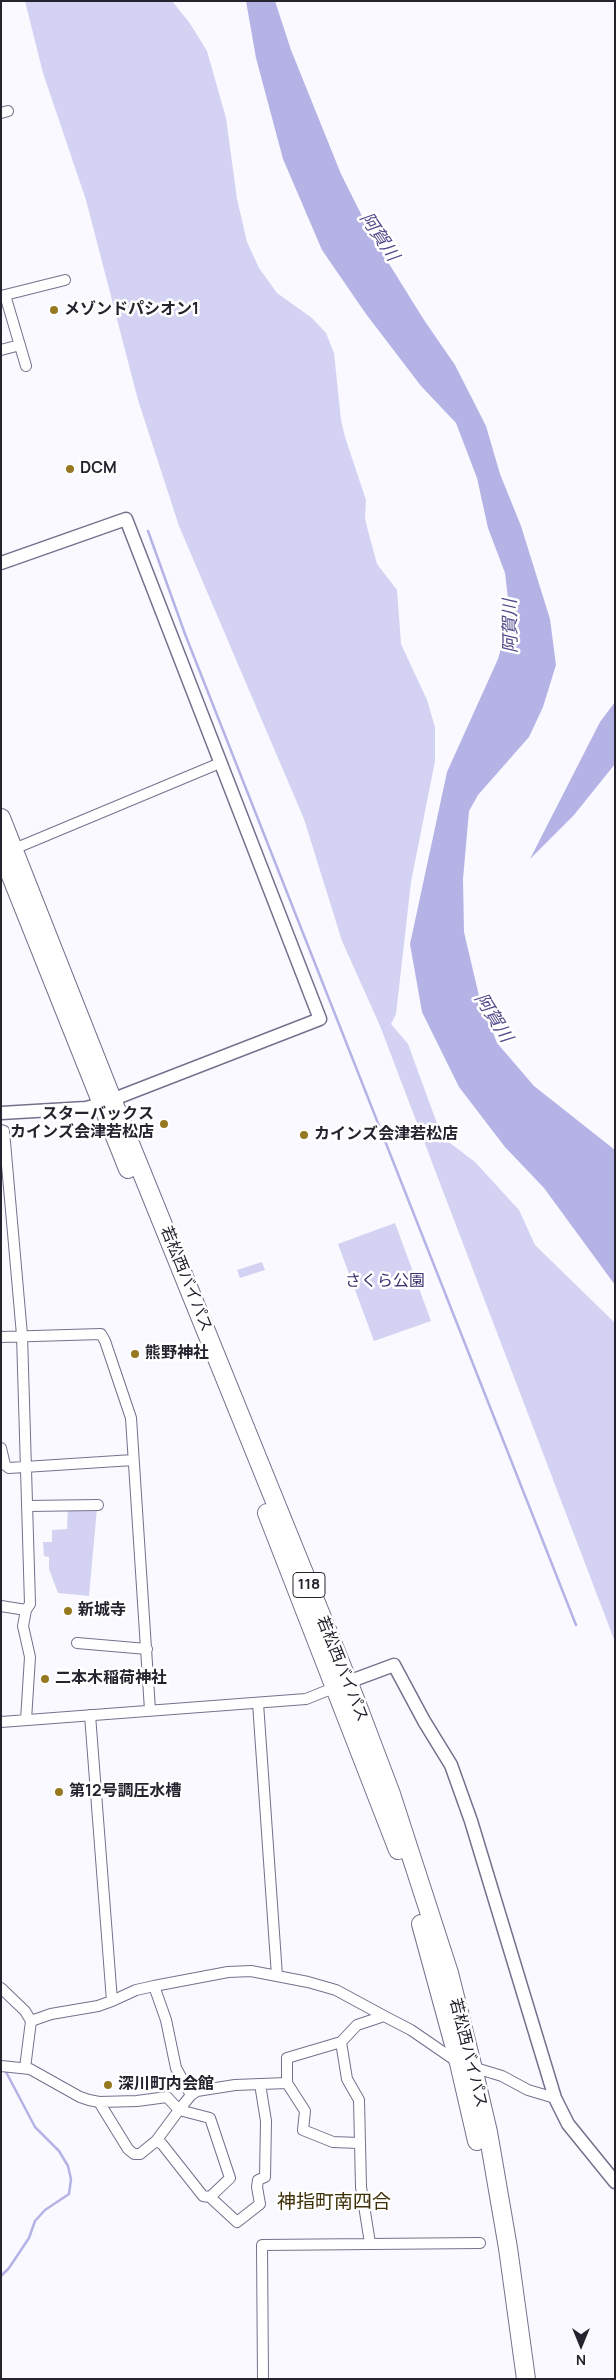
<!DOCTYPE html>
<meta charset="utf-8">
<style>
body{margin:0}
#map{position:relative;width:616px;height:2380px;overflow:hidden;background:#f9f9ff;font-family:Manrope,sans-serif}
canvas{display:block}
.frame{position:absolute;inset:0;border:2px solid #24232e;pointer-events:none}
.north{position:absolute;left:556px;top:2320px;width:50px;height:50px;-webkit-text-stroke:4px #fff;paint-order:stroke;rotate:180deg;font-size:14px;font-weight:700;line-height:20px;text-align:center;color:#24232e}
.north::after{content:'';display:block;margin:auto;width:18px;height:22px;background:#24232e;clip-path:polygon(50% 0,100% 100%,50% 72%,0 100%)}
</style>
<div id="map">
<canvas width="616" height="2380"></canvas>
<div class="frame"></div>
<div class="north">N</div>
</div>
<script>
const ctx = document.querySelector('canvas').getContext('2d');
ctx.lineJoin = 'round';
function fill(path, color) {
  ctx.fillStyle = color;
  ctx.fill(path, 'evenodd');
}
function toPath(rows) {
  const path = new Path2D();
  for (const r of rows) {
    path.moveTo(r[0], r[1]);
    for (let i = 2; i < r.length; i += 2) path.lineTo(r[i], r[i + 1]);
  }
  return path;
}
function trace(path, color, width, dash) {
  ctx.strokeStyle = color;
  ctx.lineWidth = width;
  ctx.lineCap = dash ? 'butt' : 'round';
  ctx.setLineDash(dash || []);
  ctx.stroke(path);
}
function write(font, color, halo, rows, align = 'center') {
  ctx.font = font + ' Manrope,"Noto Sans JP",sans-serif';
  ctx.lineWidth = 5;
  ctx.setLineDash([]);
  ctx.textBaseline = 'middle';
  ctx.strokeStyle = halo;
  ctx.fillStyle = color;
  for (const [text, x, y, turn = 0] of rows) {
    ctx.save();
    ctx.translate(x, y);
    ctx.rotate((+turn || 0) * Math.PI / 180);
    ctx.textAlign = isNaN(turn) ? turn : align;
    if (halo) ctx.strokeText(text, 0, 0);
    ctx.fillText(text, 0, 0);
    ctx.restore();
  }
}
fill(toPath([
 [25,1,172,1,189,22,207,51,226,118,237,199,247,242,259,268,277,293,312,318,326,333,334,353,341,420,345,437,366,500,365,518,368,531,377,564,397,590,401,644,427,700,435,727,435,761,411,882,396,1014,391,1024,408,1044,439,1129,450,1143,475,1162,519,1210,535,1245,615,1323,615,1642,380,1026,342,941,304,819,179,526,138,400,86,200,43,73],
 [395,1223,431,1321,374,1341,338,1244],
 [262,1262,265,1270,240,1278,237,1270],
 [68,1507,97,1508,89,1596,58,1593,49,1569,49,1557,44,1556,43,1542,52,1542,52,1530,67,1529]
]), '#d3d2f3');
fill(toPath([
 [246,1,275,1,291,50,341,174,373,238,424,320,455,365,486,426,500,474,521,526,550,619,556,665,543,707,529,737,478,795,469,811,463,879,464,932,479,996,497,1043,534,1086,615,1150,615,1285,544,1188,505,1147,459,1087,422,1012,410,944,447,772,498,659,510,616,505,573,488,528,477,478,456,423,421,386,366,314,322,250,283,159,256,58],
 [615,702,615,764,574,815,530,859,600,722]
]), '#b5b3e6');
trace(toPath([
 [148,531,185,634,576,1625],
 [1,2276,9,2268,29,2238,35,2221,45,2210,69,2194,71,2179,68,2166,59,2151,35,2127,5,2070]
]), '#b5b3e6', 2.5);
const minor = toPath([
 [1,113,8,111],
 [5,295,65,280],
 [1,296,5,295,26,366],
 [1,350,20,345],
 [14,849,220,763],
 [1,1130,4,1131,22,1335,30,1604,26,1610,23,1626,30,1657,26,1720],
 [1,1337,101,1334,105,1341,131,1418,150,1710],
 [1,1448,5,1465,9,1468,133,1460],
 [28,1506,98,1505],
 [1,1606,26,1610],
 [77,1643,147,1649],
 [258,1703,277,1976],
 [1,1722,306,1699,336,1687],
 [154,1986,166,2020,176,2068,191,2095],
 [1,1988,25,2011,31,2021,51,2014,98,2006,112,2001,90,1715],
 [112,2001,136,1990,154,1986,228,1972,251,1971,308,1982,336,1990,384,2016],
 [341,2042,347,2079,359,2100,361,2187,370,2243],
 [1,2066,30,2069,80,2097,89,2100,99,2102,137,2101,167,2097,179,2110,191,2095,197,2091,235,2085,287,2083,287,2058,341,2042,357,2025,384,2016,411,2030,459,2063,502,2076,528,2090,555,2098],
 [25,2068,31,2021],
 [287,2083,305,2111,303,2130,333,2142,359,2143],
 [99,2102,128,2149,134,2154,140,2154,156,2141,162,2144,203,2196,210,2197,237,2222,260,2204,257,2187,258,2180,265,2177,266,2121,260,2084],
 [156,2141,179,2110,210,2118,230,2178,210,2197],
 [263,2379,262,2245,480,2243]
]);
const tertiary = toPath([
 [1,563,126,519,320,1019,101,1104,86,1108,1,1113],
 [340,1685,394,1665,424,1721,451,1765,471,1821,555,2098,568,2124,615,2182]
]);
const trunk = toPath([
 [1,818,112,1099,355,1699,391,1794,449,1973,476,2081,488,2132,508,2248,526,2379],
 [1,851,128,1169],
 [267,1513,398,1850],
 [421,1924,459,2063,477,2141]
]);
trace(minor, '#73728d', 12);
trace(tertiary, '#73728d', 15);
trace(trunk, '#73728d', 20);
trace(minor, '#fff', 10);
trace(tertiary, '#fff', 12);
trace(trunk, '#fff', 18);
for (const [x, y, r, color] of [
 [54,310,5,"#967820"],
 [70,469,5,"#967820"],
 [164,1124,5,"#967820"],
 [304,1135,5,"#967820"],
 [135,1354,5,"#967820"],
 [68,1611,5,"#967820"],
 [45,1679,5,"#967820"],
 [59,1792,5,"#967820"],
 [108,2085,5,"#967820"]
]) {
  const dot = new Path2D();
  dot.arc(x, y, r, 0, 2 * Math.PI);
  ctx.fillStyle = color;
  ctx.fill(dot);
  trace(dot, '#fff', 2);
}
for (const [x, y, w] of [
 [309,1585,32]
]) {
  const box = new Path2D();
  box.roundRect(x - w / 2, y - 12.5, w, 25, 4);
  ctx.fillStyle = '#fff';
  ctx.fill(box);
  trace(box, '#24232e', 1);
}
write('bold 15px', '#24232e', null, [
 ["118",309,1585]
]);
write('bold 16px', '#24232e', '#fff', [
 ["メゾンドパシオン1",64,310],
 ["DCM",80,469],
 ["スターバックス",154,1115,"right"],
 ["カインズ会津若松店",154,1133,"right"],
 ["カインズ会津若松店",314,1135],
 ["熊野神社",145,1354],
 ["新城寺",78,1611],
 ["二本木稲荷神社",55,1679],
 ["第12号調圧水槽",69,1792],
 ["深川町内会館",118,2085]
], 'left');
write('16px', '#24232e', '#fff', [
 ["若松西バイパス",186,1279,68],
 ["若松西バイパス",342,1669,68],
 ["若松西バイパス",468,2053,76]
]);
write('16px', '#39316e', '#fff', [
 ["さくら公園",385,1282]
]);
write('italic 18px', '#514a8a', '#fff', [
 ["阿賀川",379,237,56],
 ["阿賀川",511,626,-91],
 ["阿賀川",493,1018,58]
]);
write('19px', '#3e3006', '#fff', [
 ["神指町南四合",334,2203]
]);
</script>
